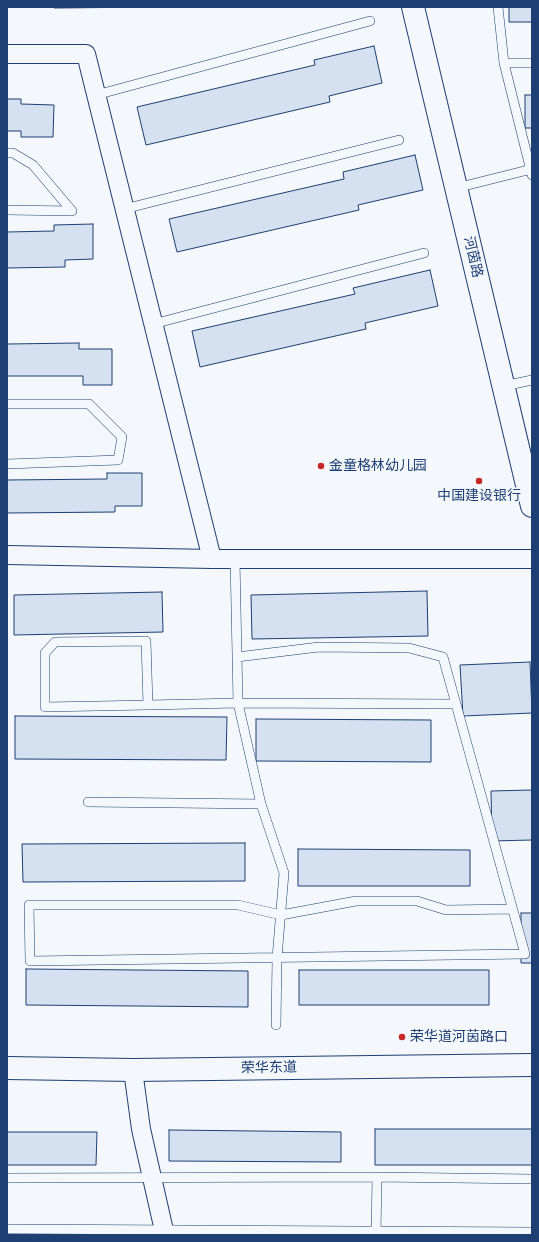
<!DOCTYPE html>
<meta charset="utf-8">
<style>
body{margin:0}
#map{position:relative;width:539px;height:1242px;overflow:hidden;background:#f4f7fb;font-family:Figtree,sans-serif}
canvas{display:block}
.frame{position:absolute;inset:0;border:8px solid #1d3f73;pointer-events:none}
</style>
<div id="map">
<canvas width="539" height="1242"></canvas>
<div class="frame"></div>
</div>
<script>
const ctx = document.querySelector('canvas').getContext('2d');
ctx.lineJoin = 'round';
function fill(path, color) {
  ctx.fillStyle = color;
  ctx.fill(path, 'evenodd');
}
function toPath(rows) {
  const path = new Path2D();
  for (const r of rows) {
    path.moveTo(r[0], r[1]);
    for (let i = 2; i < r.length; i += 2) path.lineTo(r[i], r[i + 1]);
  }
  return path;
}
function trace(path, color, width, dash) {
  ctx.strokeStyle = color;
  ctx.lineWidth = width;
  ctx.lineCap = dash ? 'butt' : 'round';
  ctx.setLineDash(dash || []);
  ctx.stroke(path);
}
function write(font, color, halo, rows, align = 'center') {
  ctx.font = font + ' Figtree,"Noto Sans SC",sans-serif';
  ctx.lineWidth = 3;
  ctx.setLineDash([]);
  ctx.textBaseline = 'middle';
  ctx.strokeStyle = halo;
  ctx.fillStyle = color;
  for (const [text, x, y, turn = 0] of rows) {
    ctx.save();
    ctx.translate(x, y);
    ctx.rotate((+turn || 0) * Math.PI / 180);
    ctx.textAlign = isNaN(turn) ? turn : align;
    if (halo) ctx.strokeText(text, 0, 0);
    ctx.fillText(text, 0, 0);
    ctx.restore();
  }
}
const building = toPath([
 [54,7,155,7,54,8,54,7],
 [509,7,532,7,532,22,509,22,509,7],
 [374,46,382,83,329,96,330,102,146,145,137,107,315,65,314,60,374,46],
 [525,95,532,95,532,128,525,128,525,95],
 [7,99,21,99,21,104,54,105,53,137,21,137,21,131,7,131,7,99],
 [415,155,423,190,358,205,359,210,177,252,169,219,344,179,343,172,415,155],
 [93,224,93,259,65,260,65,267,7,268,7,232,54,231,54,225,93,224],
 [430,270,438,306,365,323,366,329,200,367,192,331,355,294,353,288,430,270],
 [79,343,79,349,112,349,112,385,83,385,83,376,7,376,7,344,79,343],
 [107,473,142,473,142,506,115,506,115,512,7,513,7,480,107,479,107,473],
 [427,591,428,636,252,639,251,595,427,591],
 [162,592,163,632,14,635,14,595,162,592],
 [530,662,532,713,463,716,460,665,530,662],
 [15,716,227,717,226,760,15,759,15,716],
 [256,719,431,720,431,762,256,761,256,719],
 [532,790,532,840,492,841,491,791,532,790],
 [245,843,245,881,23,882,22,844,245,843],
 [298,849,470,850,470,886,298,886,298,849],
 [521,913,532,913,532,963,521,963,521,913],
 [26,969,248,971,248,1007,26,1005,26,969],
 [299,970,489,970,489,1005,299,1005,299,970],
 [375,1129,532,1129,532,1165,375,1165,375,1129],
 [169,1130,341,1132,341,1162,169,1161,169,1130],
 [7,1132,97,1132,96,1165,7,1165,7,1132]
]);
fill(building, '#d5e0f0');
trace(building, '#1d3f73', 1);
const service = toPath([
 [498,7,504,63,532,175],
 [504,63,532,63],
 [96,95,370,21],
 [7,153,13,153,33,165,72,211],
 [456,188,532,169],
 [124,209,399,140],
 [7,210,72,211],
 [153,324,424,253],
 [504,386,532,380],
 [7,404,89,404,122,437,118,460,7,464],
 [235,559,238,703,261,804,284,873,277,958,276,1025],
 [237,657,319,647,409,648,443,657,525,954,30,961,29,905,238,905,281,915,356,901,417,901,446,910,512,909],
 [148,705,146,641,55,642,45,653,45,707,148,705,238,703,456,704],
 [88,802,261,804],
 [7,1178,377,1177,532,1179],
 [7,1229,532,1232],
 [376,1235,377,1177]
]);
const minor = toPath([
 [7,54,86,54,212,559],
 [7,555,212,559,532,559],
 [133,1070,141,1129,165,1235]
]);
const tertiary = toPath([
 [413,7,532,506],
 [7,1068,133,1070,532,1065]
]);
trace(service, '#1d3f73', 10);
trace(minor, '#1d3f73', 20);
trace(tertiary, '#1d3f73', 24);
trace(service, '#f4f7fb', 9);
trace(minor, '#f4f7fb', 18);
trace(tertiary, '#f4f7fb', 22);
for (const [x, y, r, color] of [
 [321,466,4,"#c62828"],
 [479,481,4,"#c62828"],
 [402,1037,4,"#c62828"]
]) {
  const dot = new Path2D();
  dot.arc(x, y, r, 0, 2 * Math.PI);
  ctx.fillStyle = color;
  ctx.fill(dot);
  trace(dot, '#f4f7fb', 1.5);
}
write('14px', '#1d3f73', '#f4f7fb', [
 ["河茵路",473,257,77],
 ["荣华东道",269,1068,-1]
]);
write('14px', '#1d3f73', '#f4f7fb', [
 ["金童格林幼儿园",329,466],
 ["中国建设银行",479,496,"center"],
 ["荣华道河茵路口",410,1037]
], 'left');
</script>
